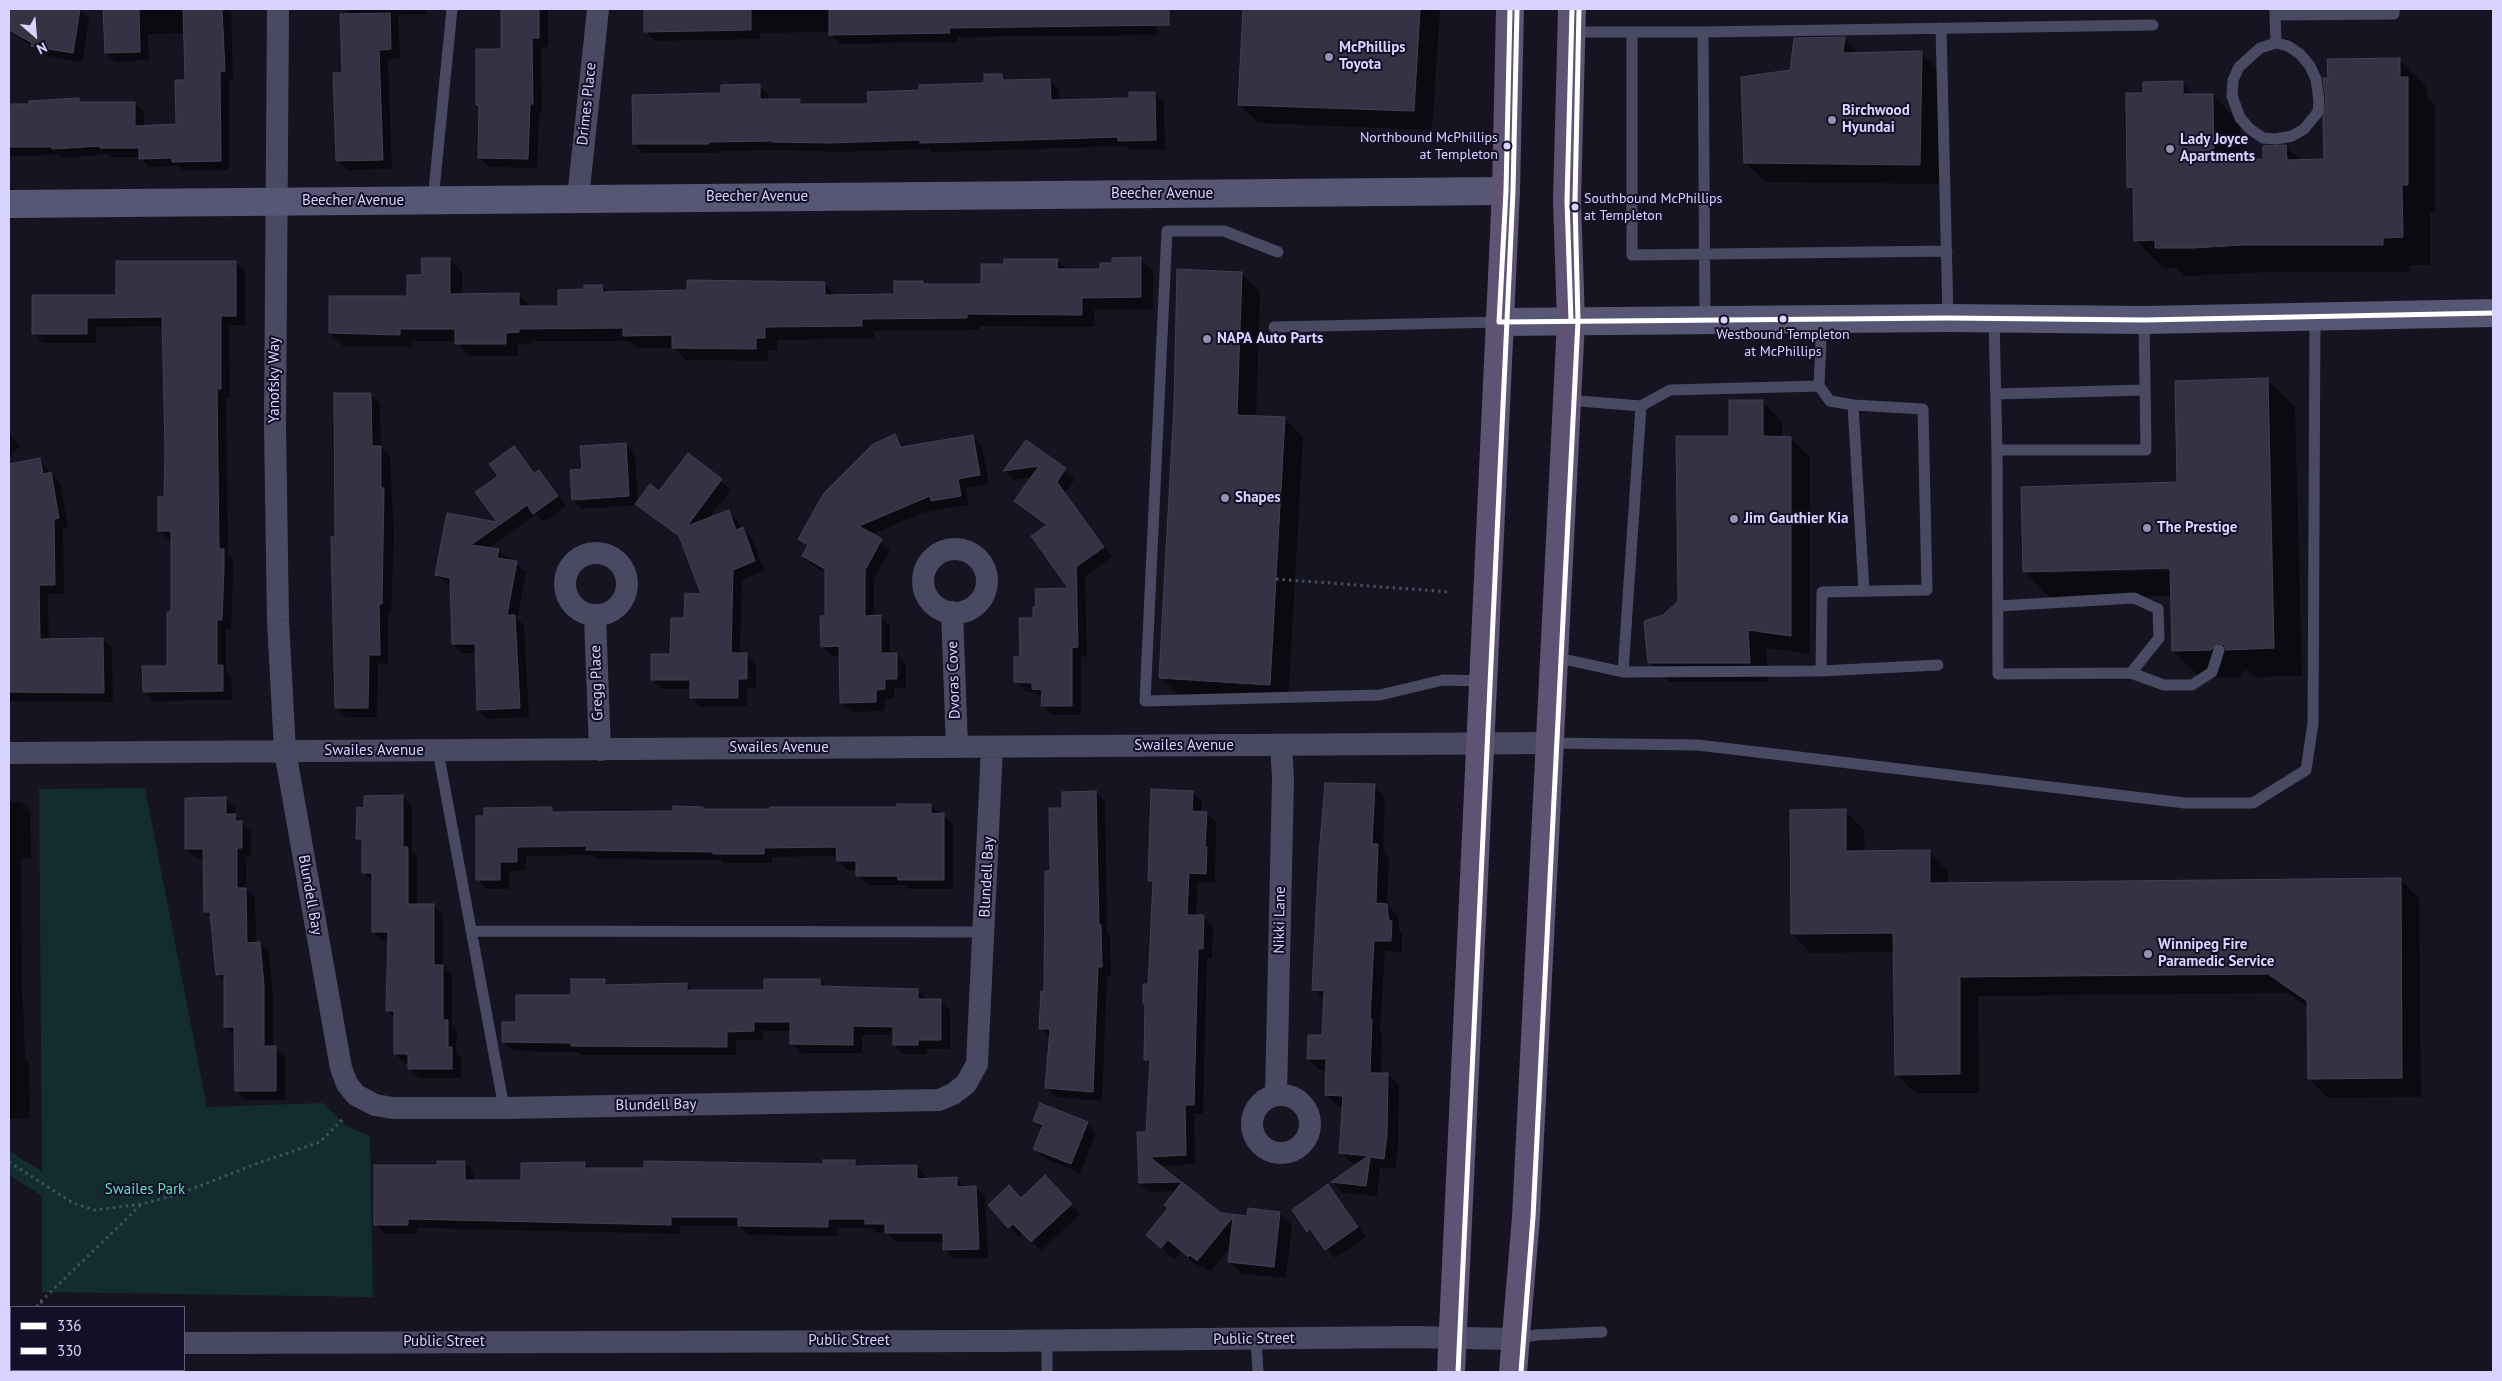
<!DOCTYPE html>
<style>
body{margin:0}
#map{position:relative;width:2502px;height:1381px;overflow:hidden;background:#161421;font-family:"PT Sans",sans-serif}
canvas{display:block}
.frame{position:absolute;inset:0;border:10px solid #d9d4ff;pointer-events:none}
.legend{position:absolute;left:10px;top:1306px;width:175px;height:65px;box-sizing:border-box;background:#130f26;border:1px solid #625e7d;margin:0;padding:6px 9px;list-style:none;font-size:15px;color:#d9d4ff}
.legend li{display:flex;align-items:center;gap:10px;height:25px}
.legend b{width:25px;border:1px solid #625e7d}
.north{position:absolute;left:10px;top:10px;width:50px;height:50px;-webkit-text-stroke:4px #130f26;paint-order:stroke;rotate:153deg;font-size:14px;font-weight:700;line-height:20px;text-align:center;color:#d9d4ff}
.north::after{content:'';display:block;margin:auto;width:18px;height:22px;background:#d9d4ff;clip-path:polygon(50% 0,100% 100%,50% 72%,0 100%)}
</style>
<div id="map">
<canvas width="2502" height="1381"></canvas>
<div class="frame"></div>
<ul class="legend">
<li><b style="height:6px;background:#fff"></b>336</li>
<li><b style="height:6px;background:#fff"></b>330</li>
</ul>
<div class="north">N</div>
</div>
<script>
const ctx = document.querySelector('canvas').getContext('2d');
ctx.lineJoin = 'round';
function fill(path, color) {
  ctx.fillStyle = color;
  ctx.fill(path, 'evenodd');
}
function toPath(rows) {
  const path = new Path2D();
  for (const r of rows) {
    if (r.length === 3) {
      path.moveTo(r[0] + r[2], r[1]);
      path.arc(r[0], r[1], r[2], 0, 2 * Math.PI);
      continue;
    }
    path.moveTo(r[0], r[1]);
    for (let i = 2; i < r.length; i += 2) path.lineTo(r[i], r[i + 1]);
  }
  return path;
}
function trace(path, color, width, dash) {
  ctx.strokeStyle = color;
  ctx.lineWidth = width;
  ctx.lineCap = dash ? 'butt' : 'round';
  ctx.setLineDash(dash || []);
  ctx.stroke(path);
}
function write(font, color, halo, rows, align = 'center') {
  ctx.font = font + ' "PT Sans",sans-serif';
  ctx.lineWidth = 4;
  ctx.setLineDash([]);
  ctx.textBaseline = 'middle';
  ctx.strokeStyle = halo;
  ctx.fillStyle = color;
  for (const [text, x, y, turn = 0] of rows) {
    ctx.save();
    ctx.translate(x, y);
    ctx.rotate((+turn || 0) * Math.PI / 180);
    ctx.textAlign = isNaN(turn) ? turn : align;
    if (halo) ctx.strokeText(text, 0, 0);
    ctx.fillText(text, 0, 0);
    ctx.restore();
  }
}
fill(toPath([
 [145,788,207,1107,323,1103,346,1126,370,1136,373,1297,42,1292,42,1196,9,1175,9,1151,42,1171,39,789]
]), '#132c2d');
fill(toPath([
 [9,9,40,9,48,13,49,9,80,9,89,19,82,62,42,55,32,46,9,32],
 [104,9,231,9,233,80,229,80,229,170,182,171,178,166,149,167,140,157,111,157,108,154,63,158,60,155,9,156,9,106,30,106,79,99,83,103,135,103,144,112,144,127,177,125,187,81,185,33,148,34,149,60,115,62,106,53],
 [348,9,426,9,426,14,398,15,400,58,388,59,392,169,347,170,338,160],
 [502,9,548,9,548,47,541,47,542,113,539,113,537,168,489,167,479,158,480,106,478,104,502,50],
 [645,9,1156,9,1157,35,958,37,958,42,839,44,830,32,760,33,760,39,655,41,645,31],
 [1244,9,1440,9,1432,130,1258,123,1239,104],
 [1844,39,1860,54,1922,53,1941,72,1939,184,1765,182,1746,163,1791,71],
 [2399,59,2427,87,2427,98,2435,106,2435,212,2430,212,2430,265,2410,265,2410,272,2272,272,2184,276,2176,268,2163,268,2135,240,2135,193,2128,187,2144,94,2182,83,2195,95,2213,95,2240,123,2241,161,2264,160,2286,146,2301,161,2325,160],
 [1002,75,1008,81,1050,81,1059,90,1059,101,1130,99,1154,93,1164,102,1165,149,1129,150,1126,146,974,151,931,152,929,149,840,152,781,150,718,151,718,153,643,153,634,143,722,94,759,86,769,95,769,100,799,100,804,105,869,105,921,91,985,84],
 [1140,259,1153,271,1153,309,1094,310,1094,327,979,326,979,330,874,331,874,338,777,340,777,350,768,350,768,361,686,360,674,348,637,348,629,341,532,341,532,344,518,345,518,356,469,356,456,341,412,341,412,347,343,346,330,333,408,297,423,276,450,260,462,272,462,295,519,295,531,307,560,307,585,291,602,286,609,293,688,292,824,283,837,296,895,295,923,282,926,286,982,285,1005,265,1057,260,1068,270,1101,270,1113,265],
 [235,262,245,271,245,325,229,325,230,397,226,398,228,555,233,560,233,579,231,629,226,629,226,670,231,676,232,700,153,701,144,691,168,667,172,613,172,540,169,540,160,531,166,499,166,383,163,380,163,326,96,327,96,343,43,343,34,334,118,296],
 [1241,273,1260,292,1256,417,1284,418,1303,437,1288,704,1180,696,1160,677,1175,406],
 [2267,380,2295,407,2302,676,2255,677,2246,670,2239,677,2201,678,2173,651,2172,596,2052,600,2025,572,2179,484],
 [2176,567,2176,570,2050,573,2050,570],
 [371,394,380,404,381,447,390,457,394,532,391,613,388,613,388,664,378,663,377,717,346,717,336,708,336,538],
 [1763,402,1782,421,1782,438,1791,438,1810,457,1810,654,1766,648,1769,682,1669,682,1650,663,1664,616,1680,601,1730,438],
 [9,434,20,446,9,458],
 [895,435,906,448,973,436,982,446,989,484,966,488,969,505,922,513,871,535,890,550,874,579,874,617,880,617,890,626,890,654,897,654,906,664,906,688,894,688,894,698,885,699,885,711,851,712,841,702,841,656,832,656,822,646,826,618,826,573,813,566,803,556,808,547,800,539],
 [1026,441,1075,479,1065,492,1112,557,1085,576,1087,656,1081,657,1081,715,1052,715,1043,705,1043,699,1036,692,1025,691,1016,682,1034,619,1070,589,1047,526,1016,501,1032,477,1014,480,1005,471],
 [1074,561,1077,561,1078,599,1075,597],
 [625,444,635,454,638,503,660,493,688,455,731,490,708,519,728,512,738,521,741,529,752,538,764,571,742,579,740,654,746,654,756,664,756,688,747,688,747,706,701,707,691,698,691,689,662,689,652,680,672,655,686,619,702,595,682,539,638,505,582,509,573,500,583,471],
 [514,447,536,473,538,472,548,481,566,506,544,522,536,514,488,549,498,550,526,572,517,619,524,625,529,717,487,719,478,709,477,653,462,653,453,644,452,585,446,584,437,574,448,514,501,525,533,502,499,476],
 [39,460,60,483,68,527,63,528,64,594,48,594,49,640,103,639,112,649,113,702,9,701,9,498,13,498,9,465],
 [1374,786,1385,797,1383,851,1389,857,1387,905,1398,916,1399,930,1402,933,1402,952,1385,951,1380,1030,1382,1032,1381,1074,1388,1074,1399,1085,1398,1146,1395,1169,1380,1167,1377,1196,1343,1193,1333,1182,1359,1164,1352,1163,1341,1152,1343,1106,1337,1106,1326,1095,1327,1070,1319,1070,1308,1058,1323,1036,1325,1001,1314,989],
 [1096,792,1105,801,1107,933,1110,936,1111,976,1107,976,1102,1101,1056,1097,1047,1088,1050,1038,1040,1028,1045,993,1052,872,1063,809],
 [1192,792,1202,801,1201,813,1206,813,1216,822,1215,883,1198,882,1196,916,1203,917,1213,926,1212,958,1207,958,1203,1114,1194,1113,1195,1164,1159,1166,1220,1215,1248,1218,1279,1213,1292,1225,1286,1278,1242,1274,1229,1262,1231,1246,1210,1272,1203,1266,1201,1268,1180,1252,1174,1259,1147,1235,1169,1208,1176,1191,1149,1192,1140,1183,1148,1133,1151,1065,1145,1059,1147,1006,1144,1003,1149,986,1154,885,1149,880],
 [403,797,412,806,412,852,417,857,417,905,434,905,443,915,443,966,452,975,452,1026,457,1031,456,1053,461,1057,461,1078,419,1078,409,1068,409,1063,405,1063,395,1054,395,1018,387,1010,389,941,382,941,373,931,373,882,363,872,364,844,358,839,365,809],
 [226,799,235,808,235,815,251,832,251,857,246,857,246,889,255,898,256,943,259,943,269,952,273,996,273,1047,285,1057,285,1100,246,1100,236,1090,234,1036,225,1026,225,983,217,974,212,919,205,912,205,858,196,858,186,848],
 [9,802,21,802,30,811,31,858,21,859,22,997,23,999,25,1059,29,1063,30,1118,9,1119],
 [930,805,953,824,953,889,908,889,904,885,867,885,857,875,857,870,847,870,838,860,838,856,772,857,772,863,723,863,721,860,597,859,593,855,526,856,526,870,509,871,509,889,487,889,477,879,552,809,556,813,674,812,703,808,706,811,899,808],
 [1845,811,1864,830,1865,852,1929,852,1948,871,1948,884,2400,879,2419,898,2421,1097,2328,1098,2309,1079,2308,1007,2288,993,1978,996,1979,1093,1915,1093,1896,1074,1895,952,1811,953,1792,934],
 [604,981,610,986,687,984,693,991,765,991,819,981,826,988,917,990,927,999,941,1000,950,1010,950,1049,927,1049,927,1054,903,1054,894,1045,894,1035,862,1035,862,1053,801,1053,792,1043,792,1031,763,1031,763,1040,736,1040,736,1055,582,1055,579,1052,513,1051,504,1042,517,1023],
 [1034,1121,1087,1123,1096,1133,1080,1173,1044,1158,1035,1149,1043,1129],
 [854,1161,860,1167,917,1167,926,1176,926,1180,956,1178,965,1188,976,1187,985,1196,988,1258,954,1259,945,1250,944,1242,896,1242,887,1233,876,1233,871,1228,837,1228,837,1236,748,1235,739,1226,680,1226,680,1234,417,1228,417,1234,385,1234,375,1224,438,1166,464,1162,474,1172,474,1181,522,1181,584,1163,591,1169,824,1165],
 [1054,1186,1080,1214,1041,1251,1023,1232,1019,1237,989,1206,1021,1199],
 [1328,1186,1337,1195,1366,1237,1335,1258,1319,1239,1308,1231],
 [2492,1338,2493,1338,2493,1372]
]), '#0007');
const building = toPath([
 [9,9,80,9,73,53,31,46,32,43,9,30,9,9],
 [103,9,139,9,140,52,105,53,103,9],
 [183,9,222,9,225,71,220,72,221,161,172,162,172,158,139,159,139,148,100,148,100,146,52,149,52,147,9,147,9,104,29,104,29,101,79,98,79,102,135,102,135,126,176,124,175,80,185,80,183,9],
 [501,9,539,9,539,38,532,38,533,104,530,104,528,159,478,158,479,105,476,105,476,49,501,49,501,9],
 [644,9,751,9,751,30,644,32,644,9],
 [829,9,1169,9,1169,25,949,28,950,33,829,35,829,9],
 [1243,9,1420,9,1414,111,1238,105,1243,9],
 [390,13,391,49,379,50,383,160,336,161,333,73,342,73,340,14,390,13],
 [1845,37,1843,53,1922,51,1920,165,1744,163,1741,77,1790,70,1794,38,1845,37],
 [2400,58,2400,77,2408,77,2408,185,2402,185,2403,237,2383,238,2383,245,2243,245,2193,248,2155,248,2155,240,2134,241,2133,188,2127,187,2126,93,2143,93,2143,82,2183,81,2183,94,2213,94,2214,160,2263,159,2263,146,2286,145,2287,160,2324,159,2323,118,2326,101,2323,78,2328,78,2327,59,2400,58],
 [984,74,1002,74,1003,80,1050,79,1051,100,1129,98,1129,92,1155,92,1156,140,1118,141,1118,137,964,142,920,143,920,140,830,143,772,142,772,141,709,142,709,144,633,144,632,95,721,93,721,85,760,84,760,99,800,99,800,104,868,104,867,92,919,90,919,85,984,83,984,74],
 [1141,257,1141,297,1082,298,1082,315,967,314,967,318,862,319,862,326,765,327,765,338,756,338,756,349,672,348,672,335,623,336,623,328,519,329,519,332,506,333,506,344,455,344,455,329,400,329,400,335,329,333,329,296,407,296,407,275,422,275,421,258,450,258,450,294,519,293,519,306,558,306,558,290,584,289,584,285,602,285,603,292,687,290,687,280,825,282,825,295,894,294,894,281,923,281,923,284,981,284,981,264,1004,264,1004,259,1058,259,1057,269,1100,269,1100,263,1112,263,1112,258,1141,257],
 [116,261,236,261,236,316,221,316,221,389,217,389,219,549,224,549,224,569,222,620,217,620,217,665,223,665,223,691,143,692,142,666,167,666,167,612,171,612,171,531,158,531,158,497,164,497,165,449,162,317,87,318,87,334,32,334,32,295,116,295,116,261],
 [1177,269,1242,272,1237,415,1285,417,1270,685,1159,678,1174,405,1177,269],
 [2268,378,2274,648,2226,650,2224,645,2218,643,2211,650,2172,651,2170,568,2023,572,2021,487,2177,482,2175,381,2268,378],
 [334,393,371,393,372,446,381,446,381,488,384,488,382,604,379,604,380,655,369,655,368,708,335,708,331,537,335,537,334,393],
 [1729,400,1763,400,1763,436,1791,437,1791,636,1748,630,1750,663,1648,663,1644,621,1663,615,1678,601,1676,436,1729,436,1729,400],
 [895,434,901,447,973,435,980,475,958,479,961,496,931,501,930,496,859,526,882,539,865,570,865,616,881,615,881,653,897,653,897,679,885,679,885,689,876,690,876,702,840,703,839,646,821,647,820,616,825,616,825,569,802,556,808,545,798,539,824,493,873,444,895,434],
 [1026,440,1066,468,1057,482,1104,547,1076,567,1078,647,1072,648,1072,706,1041,706,1042,690,1032,689,1032,683,1014,682,1014,657,1020,657,1019,618,1033,618,1033,607,1036,607,1035,589,1068,588,1031,536,1047,525,1014,501,1039,466,1003,471,1026,440],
 [626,443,629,496,572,500,570,470,582,469,580,446,626,443],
 [514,446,534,473,539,470,558,496,533,514,527,505,471,545,499,549,497,558,517,561,507,615,515,615,520,708,477,710,475,644,452,644,450,578,435,575,447,513,497,522,475,492,498,476,489,464,514,446],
 [688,453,722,479,687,526,729,510,736,530,743,527,755,561,733,570,731,653,747,653,747,679,738,679,738,698,690,698,690,680,651,680,651,654,670,654,671,618,684,618,685,593,701,594,679,536,635,504,650,484,659,491,688,453],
 [40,458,43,474,51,472,59,518,54,519,55,585,39,585,40,639,103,638,104,693,9,692,9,464,40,458],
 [1325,783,1375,784,1372,844,1378,844,1376,903,1387,904,1389,921,1392,921,1391,941,1374,941,1370,1019,1372,1019,1370,1073,1388,1073,1387,1135,1384,1159,1370,1157,1366,1186,1331,1182,1368,1156,1339,1153,1343,1096,1325,1095,1326,1059,1307,1059,1308,1035,1322,1035,1324,991,1312,990,1319,855,1325,783],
 [1151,789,1193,791,1192,811,1207,812,1205,847,1207,847,1206,874,1189,873,1187,915,1204,915,1203,949,1198,949,1194,1105,1185,1105,1186,1155,1150,1157,1181,1182,1139,1183,1137,1132,1146,1132,1150,1060,1144,1060,1145,1004,1143,1004,1143,984,1148,984,1149,966,1153,881,1148,881,1151,789],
 [1096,791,1099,925,1101,925,1102,967,1098,967,1093,1092,1045,1088,1050,1029,1039,1029,1041,991,1044,992,1045,871,1050,871,1049,808,1062,808,1062,792,1096,791],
 [403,795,403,847,408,847,408,904,434,904,434,965,443,965,443,1020,448,1020,448,1047,452,1047,452,1069,408,1069,408,1054,394,1054,394,1011,386,1011,388,932,372,932,372,873,362,873,362,839,356,839,357,807,364,808,364,796,403,795],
 [226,797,226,814,236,814,235,821,242,821,242,848,237,848,237,888,246,888,247,943,260,942,264,986,264,1046,276,1046,276,1091,235,1091,234,1027,224,1027,224,974,216,975,210,912,204,912,203,849,185,849,185,798,226,797],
 [897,804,931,804,931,814,944,813,944,880,898,880,898,876,856,876,856,861,837,861,836,847,764,848,764,854,713,854,713,852,586,850,586,846,517,847,517,862,500,862,500,880,476,880,476,816,484,816,484,808,552,807,552,812,673,811,673,806,703,807,703,809,770,809,770,807,897,807,897,804],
 [1846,809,1846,851,1930,850,1930,883,2401,878,2402,1078,2308,1079,2307,1001,2268,974,1960,977,1960,1074,1895,1075,1893,933,1791,934,1790,810,1846,809],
 [571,979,605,979,605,985,687,983,687,990,764,990,764,979,820,979,820,986,918,989,918,999,941,999,941,1040,918,1040,918,1045,893,1045,893,1027,853,1026,853,1045,790,1044,790,1022,754,1022,754,1031,727,1032,727,1047,571,1046,571,1043,502,1042,502,1022,516,1022,516,995,571,995,571,979],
 [1040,1103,1088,1122,1071,1164,1033,1149,1043,1125,1033,1121,1040,1103],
 [823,1160,855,1160,855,1166,917,1165,917,1179,957,1177,957,1187,976,1186,979,1249,943,1250,943,1233,885,1233,885,1224,865,1224,865,1219,828,1219,828,1227,738,1226,738,1217,671,1217,671,1225,408,1219,408,1225,374,1225,374,1165,437,1165,437,1161,465,1161,465,1180,521,1180,521,1163,585,1162,585,1168,644,1168,644,1161,823,1164,823,1160],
 [1045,1175,1072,1204,1031,1242,1013,1224,1008,1228,988,1205,1009,1185,1021,1198,1045,1175],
 [1182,1182,1221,1213,1247,1216,1248,1208,1280,1212,1274,1267,1228,1262,1233,1217,1197,1261,1190,1255,1188,1257,1168,1240,1161,1248,1146,1235,1168,1208,1164,1205,1182,1182],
 [1328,1184,1358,1227,1325,1250,1310,1229,1307,1232,1292,1210,1328,1184]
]);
fill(building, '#343243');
trace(building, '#433f54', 1);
trace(toPath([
 [1276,579,1451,592],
 [9,1162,73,1203,95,1210,142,1204,179,1194,261,1162,320,1142,344,1118],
 [41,1301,44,1307],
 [37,1307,39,1303,142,1204],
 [9,1343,11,1343]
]), '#44505f', 3, [2.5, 4]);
trace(toPath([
 [2275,9,2275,15,2394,14,2394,9],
 [2275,15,2276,43,2260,48,2239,67,2233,80,2232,96,2240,118,2250,129,2263,138,2276,139,2292,136,2304,129,2318,112,2319,101,2316,79,2310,66,2300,54,2288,46,2276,43],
 [1941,28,1948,318],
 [1571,32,1703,32,1705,319],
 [1632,32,1632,255,1947,251],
 [1703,32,2153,25],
 [433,200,452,9],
 [1278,252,1224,231,1167,231,1145,701,1380,695,1443,680,1483,681],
 [1994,318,1997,450,2146,450,2144,320],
 [1822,319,1819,386,1830,401,1853,405,1923,409,1927,590,1822,592,1821,671,1938,665],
 [1274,327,1499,322],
 [1996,394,2145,390],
 [1567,400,1641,406,1670,390,1819,386],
 [1853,405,1864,591],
 [1997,450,1998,674,2131,673,2159,638,2158,609,2134,598,1998,606],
 [1554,657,1623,672,1821,671],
 [1623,672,1641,406],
 [2131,673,2164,685,2192,685,2212,672,2219,650],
 [1549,743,1698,745,2185,803,2253,803,2306,770,2313,723,2315,317],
 [438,751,504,1108],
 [471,931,984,932],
 [1256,1339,1258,1372],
 [1516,1339,1536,1335,1602,1332],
 [1047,1341,1047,1372],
 [73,1372,73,1370]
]), '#4a4962', 11);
trace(toPath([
 [278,9,275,426,278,621,285,751,341,1068,347,1084,356,1095,375,1105,393,1108,504,1108,939,1100,953,1094,966,1084,977,1064,992,747],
 [578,198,598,9],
 [955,581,32],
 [596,584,31],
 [952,612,957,747],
 [595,616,600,750],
 [9,753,1549,743],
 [1276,1095,1283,779,1281,745],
 [1281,1124,29],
 [184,1343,999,1341,1412,1337,1514,1339]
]), '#4a4962', 22);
trace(toPath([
 [9,204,1506,191],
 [1499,322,1948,318,2144,320,2493,313]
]), '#575674', 28);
trace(toPath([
 [1451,1372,1506,191,1510,9],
 [1513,1372,1526,1217,1571,321,1567,201,1572,9]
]), '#5e5373', 28);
trace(toPath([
 [1571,321,1567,201,1572,9],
 [1499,322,1948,318,2144,320,2493,313],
 [1499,322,1506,191,1510,9]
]), '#fff', 5);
trace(toPath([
 [1458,1372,1513,191,1517,9],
 [1521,1372,1533,1217,1578,321,1575,201,1579,9]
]), '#fff', 5);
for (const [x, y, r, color] of [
 [1329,57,5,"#9591b1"],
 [1832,120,5,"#9591b1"],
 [1507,146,4.5,"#d9d4ff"],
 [2170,149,5,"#9591b1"],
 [1575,207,4.5,"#d9d4ff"],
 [1783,319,4.5,"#d9d4ff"],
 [1724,320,4.5,"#d9d4ff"],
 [1207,339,5,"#9591b1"],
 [1225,498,5,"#9591b1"],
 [1734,519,5,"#9591b1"],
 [2147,528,5,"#9591b1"],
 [2148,954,5,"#9591b1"]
]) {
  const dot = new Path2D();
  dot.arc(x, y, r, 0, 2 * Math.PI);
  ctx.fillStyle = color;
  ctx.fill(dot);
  trace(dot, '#130f26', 2);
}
write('14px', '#d9d4ff', '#130f26', [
 ["Northbound McPhillips",1498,138],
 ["at Templeton",1498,155],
 ["Southbound McPhillips",1584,199,"left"],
 ["at Templeton",1584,216,"left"],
 ["Westbound Templeton",1783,335,"center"],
 ["at McPhillips",1783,352,"center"]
], 'right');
write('bold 15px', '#d9d4ff', '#130f26', [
 ["McPhillips",1339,48],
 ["Toyota",1339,65],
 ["Birchwood",1842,111],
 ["Hyundai",1842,128],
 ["Lady Joyce",2180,140],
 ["Apartments",2180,157],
 ["NAPA Auto Parts",1217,339],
 ["Shapes",1235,498],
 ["Jim Gauthier Kia",1744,519],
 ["The Prestige",2157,528],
 ["Winnipeg Fire",2158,945],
 ["Paramedic Service",2158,962]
], 'left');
write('15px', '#d9d4ff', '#130f26', [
 ["Drimes Place",587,104,-84],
 ["Beecher Avenue",1162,194],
 ["Beecher Avenue",757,197],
 ["Beecher Avenue",353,201],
 ["Yanofsky Way",275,380,-90],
 ["Dvoras Cove",954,680,-92],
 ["Gregg Place",597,683,-92],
 ["Swailes Avenue",1184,746],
 ["Swailes Avenue",779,748],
 ["Swailes Avenue",374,751],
 ["Blundell Bay",987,877,-87],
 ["Blundell Bay",310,895,80],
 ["Nikki Lane",1280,920,-89],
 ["Blundell Bay",656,1105,-1],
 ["Public Street",1254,1339,-1],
 ["Public Street",849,1341],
 ["Public Street",444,1342]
]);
write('15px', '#5fe0c0', '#130f26', [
 ["Swailes Park",145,1190]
]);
</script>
